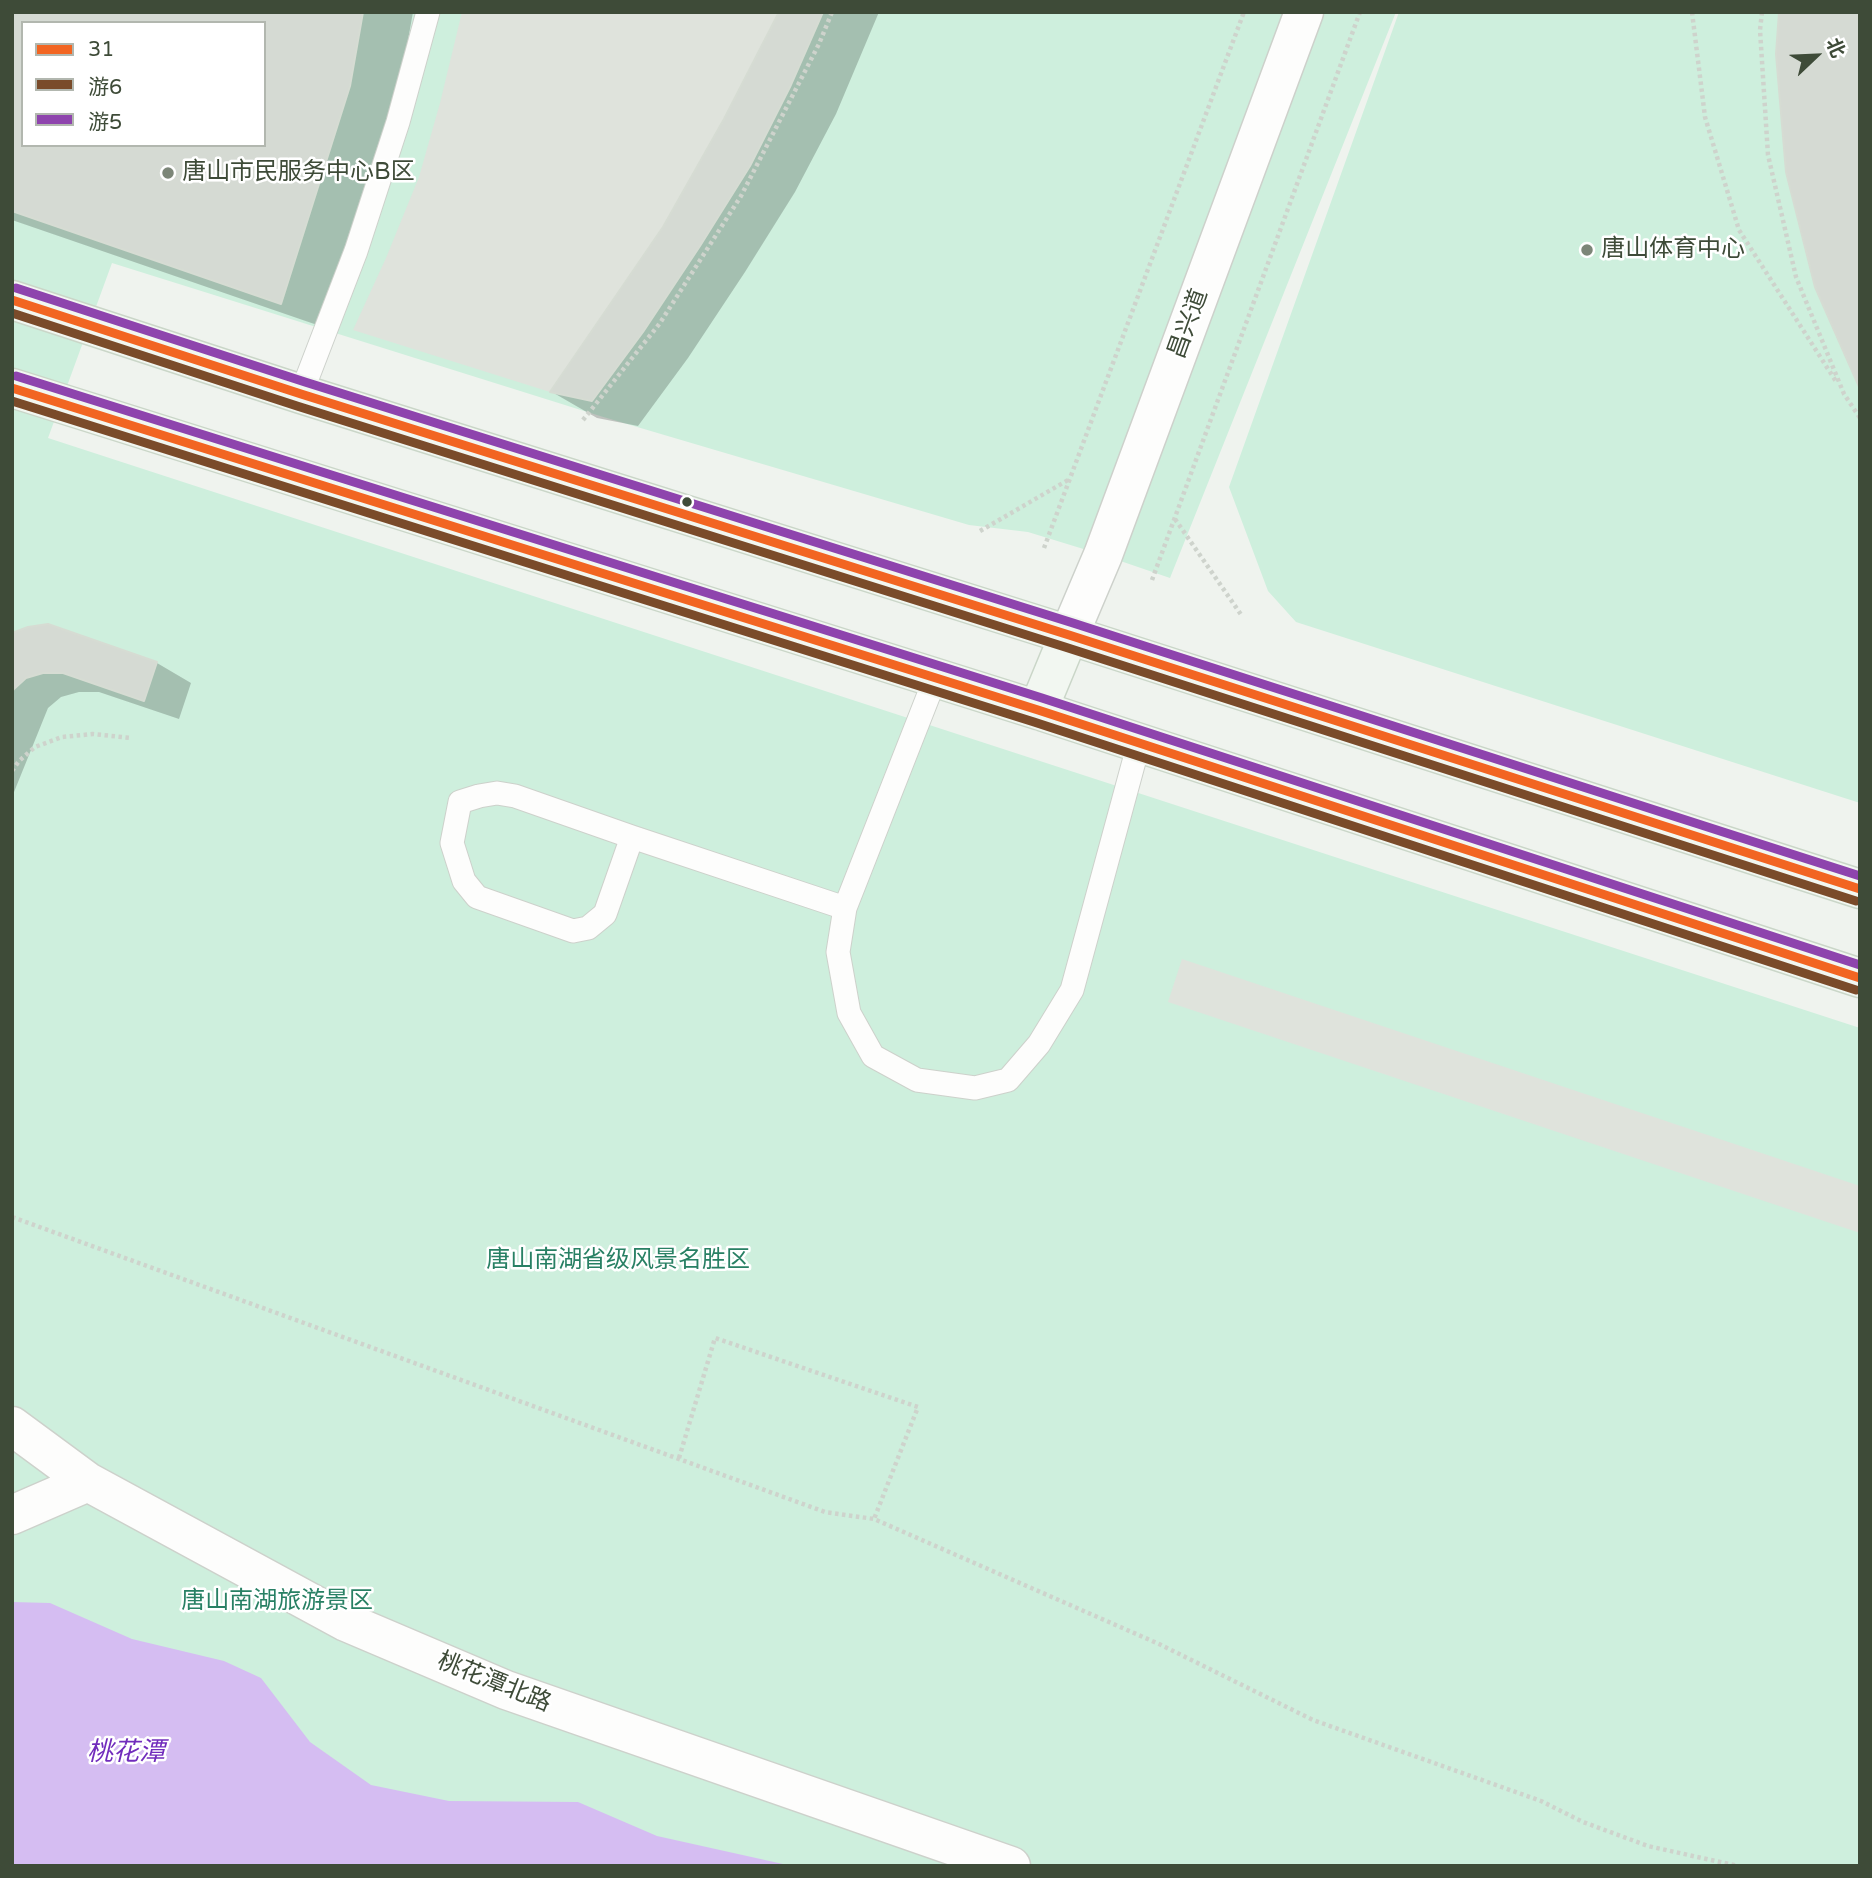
<!DOCTYPE html>
<meta charset="utf-8">
<style>
body{margin:0}
#map{position:relative;width:1872px;height:1878px;overflow:hidden;background:#eff3ee;font-family:"Varela Round","Noto Sans SC",sans-serif}
canvas{display:block}
.frame{position:absolute;inset:0;border:14px solid #3e4b38;pointer-events:none}
.legend{position:absolute;left:21px;top:21px;width:245px;height:126px;box-sizing:border-box;background:#fff;border:2px solid #b2b7af;margin:0;padding:9px 12px;list-style:none;font-size:21px;color:#3e4b38}
.legend li{display:flex;align-items:center;gap:14px;height:35px}
.legend b{width:35px;border:2px solid #b2b7af}
.north{position:absolute;left:1781px;top:21px;width:70px;height:70px;-webkit-text-stroke:5px #fff;paint-order:stroke;rotate:67deg;font-size:19px;font-weight:700;line-height:28px;text-align:center;color:#3e4b38}
.north::after{content:'';display:block;margin:auto;width:24px;height:32px;background:#3e4b38;clip-path:polygon(50% 0,100% 100%,50% 72%,0 100%)}
</style>
<div id="map">
<canvas width="1872" height="1878"></canvas>
<div class="frame"></div>
<ul class="legend">
<li><b style="height:9px;background:#f26522"></b>31</li>
<li><b style="height:9px;background:#7a4b2a"></b>游6</li>
<li><b style="height:9px;background:#8e44ad"></b>游5</li>
</ul>
<div class="north">北</div>
</div>
<script>
const ctx = document.querySelector('canvas').getContext('2d');
ctx.lineJoin = 'round';
function fill(path, color) {
  ctx.fillStyle = color;
  ctx.fill(path, 'evenodd');
}
function toPath(rows) {
  const path = new Path2D();
  for (const r of rows) {
    path.moveTo(r[0], r[1]);
    for (let i = 2; i < r.length; i += 2) path.lineTo(r[i], r[i + 1]);
  }
  return path;
}
function trace(path, color, width, dash) {
  ctx.strokeStyle = color;
  ctx.lineWidth = width;
  ctx.lineCap = dash ? 'butt' : 'round';
  ctx.setLineDash(dash || []);
  ctx.stroke(path);
}
function write(font, color, halo, rows, align = 'center') {
  ctx.font = font + ' "Varela Round","Noto Sans SC",sans-serif';
  ctx.lineWidth = 5;
  ctx.setLineDash([]);
  ctx.textBaseline = 'middle';
  ctx.strokeStyle = halo;
  ctx.fillStyle = color;
  for (const [text, x, y, turn = 0] of rows) {
    ctx.save();
    ctx.translate(x, y);
    ctx.rotate((+turn || 0) * Math.PI / 180);
    ctx.textAlign = isNaN(turn) ? turn : align;
    if (halo) ctx.strokeText(text, 0, 0);
    ctx.fillText(text, 0, 0);
    ctx.restore();
  }
}
fill(toPath([
 [12,12,1396,12,1170,578,1103,555,1028,532,969,525,600,416,112,263,48,438,1860,1028,1860,1866,12,1866],
 [23,23,264,23,264,145,23,145],
 [1399,12,1860,12,1860,803,1296,622,1268,591,1229,487]
]), '#ceefdd');
fill(toPath([
 [462,12,779,12,724,119,663,227,550,392,353,330,386,258,419,177,440,103],
 [1182,959,1860,1186,1860,1233,1168,1002]
]), '#dfe3dc');
fill(toPath([
 [12,1602,50,1603,132,1639,224,1661,261,1678,310,1742,371,1785,449,1801,578,1802,657,1836,792,1866,12,1866]
]), '#d5bdf2');
fill(toPath([
 [12,12,413,12,395,113,326,328,12,220],
 [23,23,264,23,264,145,23,145],
 [780,12,879,12,836,114,795,192,745,272,688,358,638,426,597,418,552,392,664,228,725,120],
 [48,626,157,663,191,683,179,719,99,692,79,692,61,697,48,708,12,797,12,635]
]), '#0003');
const building = toPath([
 [12,12,363,12,350,86,281,304,12,211,12,12],
 [23,23,264,23,264,145,23,145,23,23],
 [779,12,823,12,790,87,750,166,700,246,643,332,592,401,550,392,663,227,724,119,779,12],
 [1779,12,1860,12,1860,389,1815,287,1786,172,1776,54,1779,12],
 [48,624,157,662,144,701,63,673,43,673,26,678,14,689,12,692,12,633,28,627,48,624]
]);
fill(building, '#d5dad3');
trace(building, '#d6dcd3', 2);
const lane = toPath([
 [301,394,356,251,398,122,428,12],
 [935,679,845,908,838,952,849,1013,873,1056,917,1080,975,1088,1008,1080,1039,1044,1072,990,1139,743],
 [632,837,605,914,588,928,573,931,477,897,464,881,452,843,460,802,479,796,497,793,515,796,632,837,845,908]
]);
const street = toPath([
 [1069,635,1103,555,1304,12],
 [12,1426,88,1482,346,1622,506,1690,1011,1866],
 [12,1515,88,1482]
]);
const secondary = toPath([
 [12,300,301,394,1069,635,1860,889],
 [12,388,1038,710,1860,978],
 [1038,710,1069,635]
]);
trace(lane, '#cdd1cb', 25);
trace(street, '#cdd1cb', 41);
trace(secondary, '#cad6c8', 41);
trace(toPath([
 [1692,12,1705,117,1739,230,1837,383],
 [1762,12,1760,30,1768,155,1796,277,1844,394,1860,418],
 [583,420,660,323,741,196,819,44,832,12],
 [1175,519,1242,616],
 [980,531,1068,480],
 [1044,548,1244,12],
 [1152,580,1360,12],
 [12,771,19,761,35,747,62,737,93,734,131,738],
 [12,1217,825,1512,874,1519,1159,1644,1313,1720,1541,1801,1583,1822,1648,1846,1738,1866],
 [679,1458,715,1338,918,1407,874,1519]
]), '#ced3cc', 4.5, [3.5, 3.5]);
trace(lane, '#fdfdfc', 23);
trace(street, '#fdfdfc', 38);
trace(secondary, '#f2f7f1', 38);
trace(toPath([
 [12,300,301,394,1069,635,1860,889],
 [12,388,1038,710,1860,978]
]), '#f26522', 9);
trace(toPath([
 [12,313,297,406,1065,647,1856,901],
 [12,401,1034,722,1856,990]
]), '#7a4b2a', 9);
trace(toPath([
 [16,288,305,382,1073,623,1860,876],
 [16,376,1042,698,1860,965]
]), '#8e44ad', 9);
for (const [x, y, r, color] of [
 [168,173,7,"#7c8678"],
 [1587,250,7,"#7c8678"],
 [687,502,6,"#3e4b38"]
]) {
  const dot = new Path2D();
  dot.arc(x, y, r, 0, 2 * Math.PI);
  ctx.fillStyle = color;
  ctx.fill(dot);
  trace(dot, '#fff', 2.5);
}
write('24px', '#3e4b38', '#fff', [
 ["唐山市民服务中心B区",182,173],
 ["唐山体育中心",1601,250]
], 'left');
write('24px', '#3e4b38', '#fff', [
 ["昌兴道",1189,324,-70],
 ["桃花潭北路",494,1683,22]
]);
write('24px', '#288064', '#fff', [
 ["唐山南湖省级风景名胜区",618,1261],
 ["唐山南湖旅游景区",277,1602]
]);
write('italic 26px', '#712cbc', '#fff', [
 ["桃花潭",126,1753]
]);
</script>
